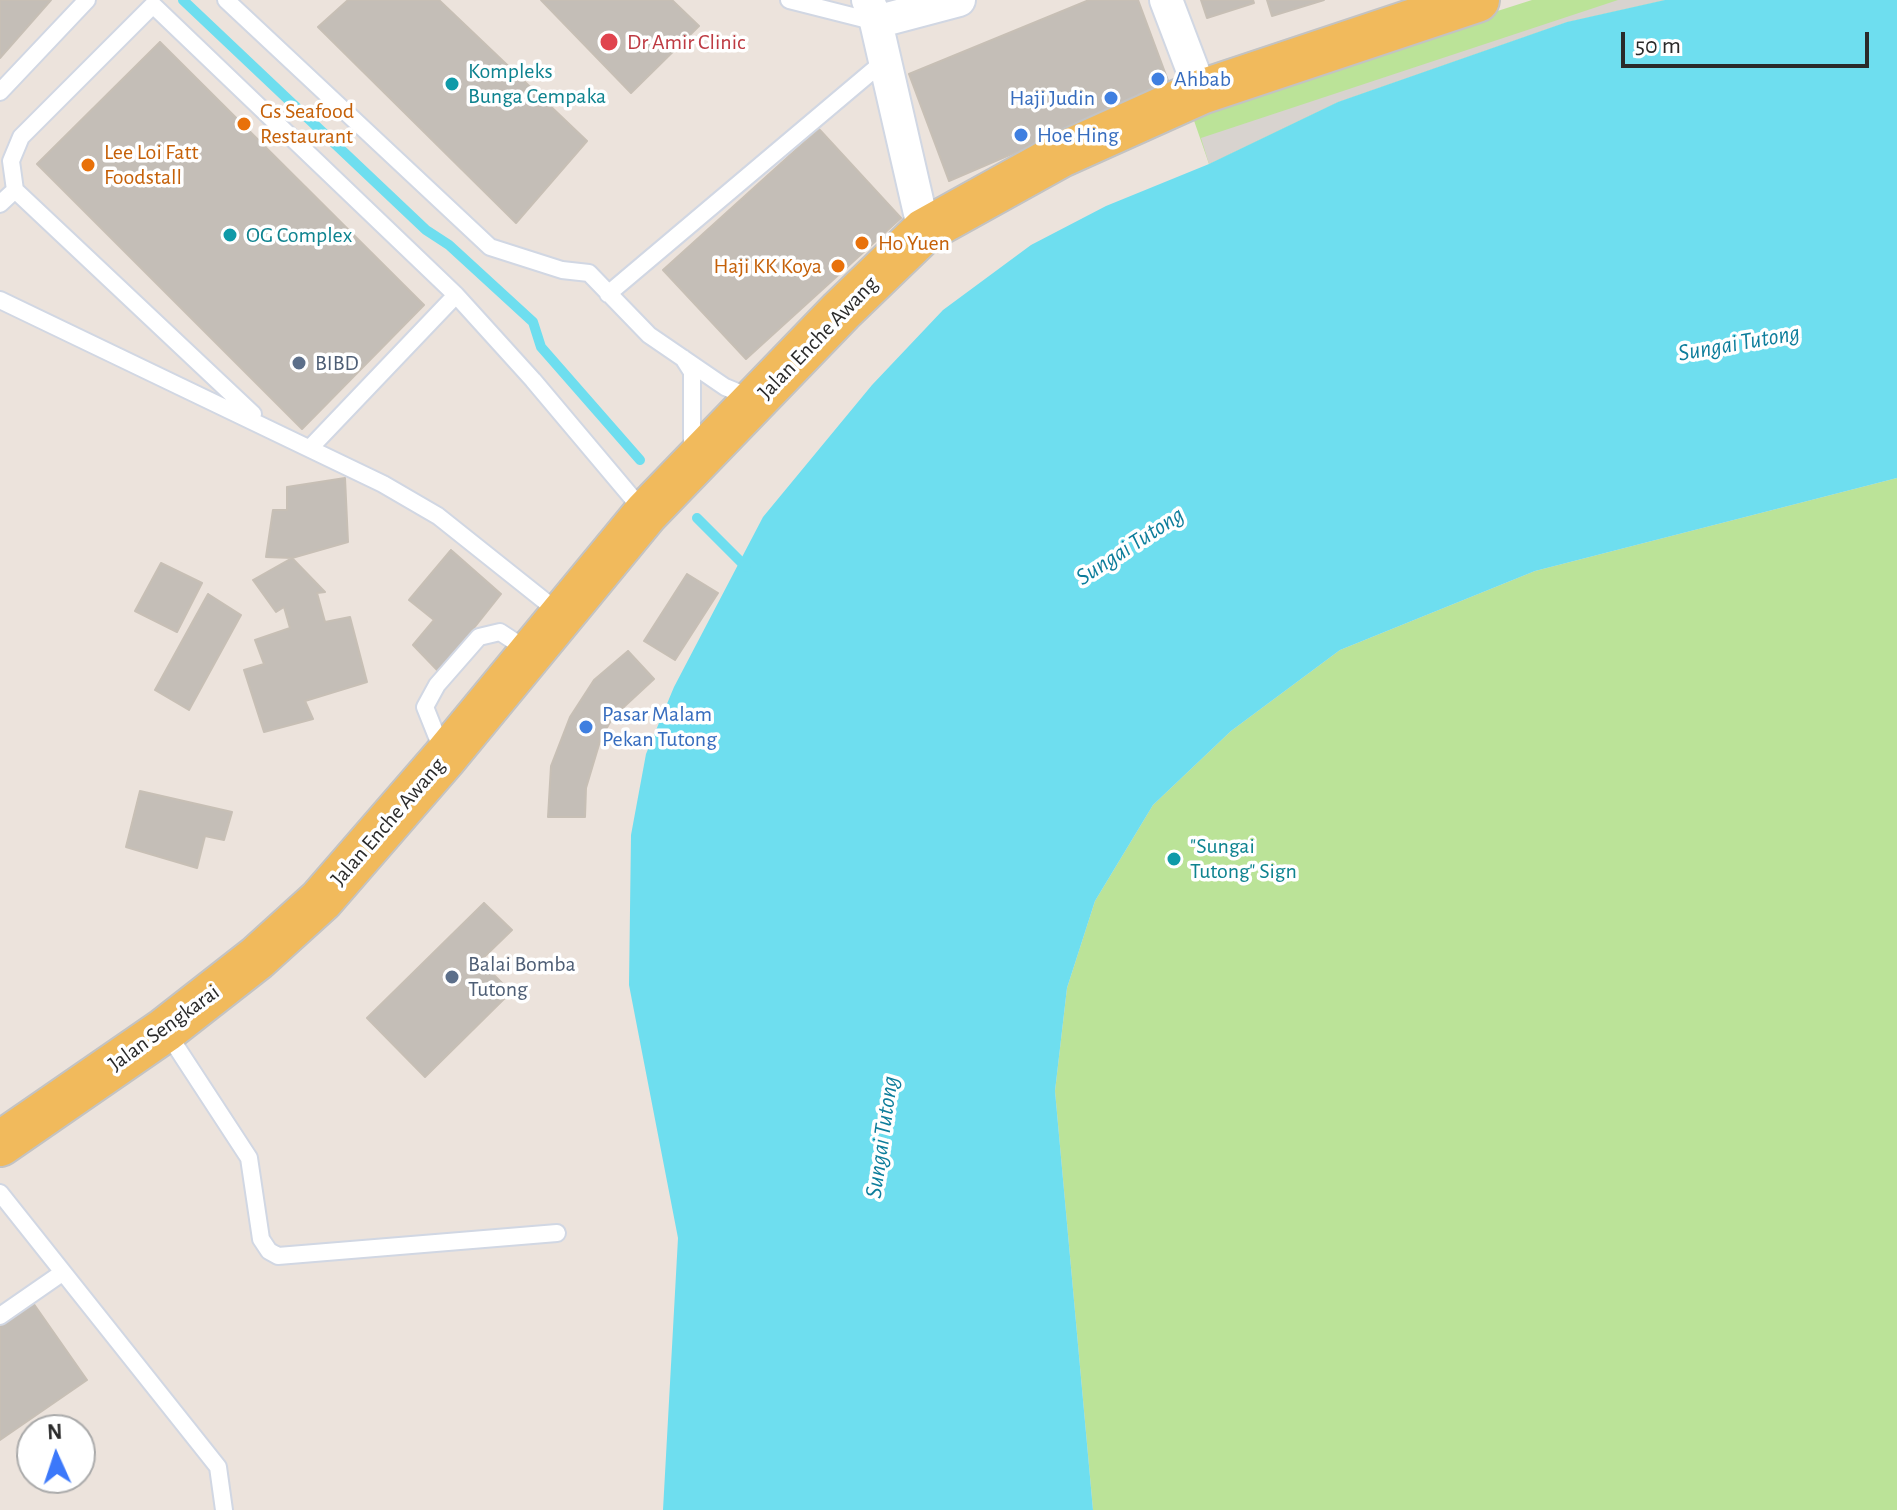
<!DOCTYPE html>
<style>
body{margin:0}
#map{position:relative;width:1897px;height:1510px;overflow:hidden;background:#ece3dc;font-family:"Alegreya Sans",sans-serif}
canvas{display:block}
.north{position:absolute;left:16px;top:1414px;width:80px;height:80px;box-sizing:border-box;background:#fff;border:2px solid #aaa;border-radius:50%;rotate:357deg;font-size:22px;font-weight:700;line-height:32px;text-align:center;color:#2a2a2a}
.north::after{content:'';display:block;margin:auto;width:28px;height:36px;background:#3b78fa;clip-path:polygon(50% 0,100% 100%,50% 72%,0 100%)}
.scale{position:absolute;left:1621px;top:32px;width:248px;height:36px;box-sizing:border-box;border:4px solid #2a2a2a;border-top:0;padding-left:10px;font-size:24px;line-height:28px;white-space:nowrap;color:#2a2a2a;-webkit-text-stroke:6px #fff;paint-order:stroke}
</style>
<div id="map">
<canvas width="1897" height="1510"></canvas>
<div class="north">N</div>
<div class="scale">50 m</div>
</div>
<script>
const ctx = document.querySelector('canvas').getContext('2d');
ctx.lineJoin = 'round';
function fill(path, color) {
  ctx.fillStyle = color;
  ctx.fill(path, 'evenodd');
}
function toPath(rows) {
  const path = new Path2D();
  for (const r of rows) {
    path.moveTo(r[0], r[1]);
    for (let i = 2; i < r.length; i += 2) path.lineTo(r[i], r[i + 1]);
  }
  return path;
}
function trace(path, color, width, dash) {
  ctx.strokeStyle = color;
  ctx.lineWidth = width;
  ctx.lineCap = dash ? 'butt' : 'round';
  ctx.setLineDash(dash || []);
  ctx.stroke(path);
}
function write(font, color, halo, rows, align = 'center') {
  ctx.font = font + ' "Alegreya Sans",sans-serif';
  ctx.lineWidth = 7;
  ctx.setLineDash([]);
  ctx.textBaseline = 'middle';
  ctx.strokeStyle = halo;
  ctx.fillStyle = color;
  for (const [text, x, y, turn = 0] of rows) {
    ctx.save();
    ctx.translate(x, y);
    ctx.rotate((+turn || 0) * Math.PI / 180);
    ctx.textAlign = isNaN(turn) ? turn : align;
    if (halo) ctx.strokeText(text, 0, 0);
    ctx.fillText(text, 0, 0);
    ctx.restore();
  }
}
fill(toPath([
 [1532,0,1665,0,1567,22,1338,102,1209,164,1190,109],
 [1897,478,1897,1510,1093,1510,1055,1091,1067,988,1095,901,1153,805,1231,731,1340,650,1535,571]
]), '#bbe398');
fill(toPath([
 [1618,0,1665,0,1567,22,1338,102,1209,164,1201,138]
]), '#d8d3cf');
fill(toPath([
 [1665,0,1897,0,1897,478,1535,571,1340,650,1231,731,1153,805,1095,901,1067,988,1055,1091,1093,1510,663,1510,678,1238,629,985,631,835,646,754,674,687,763,517,872,385,943,310,1031,245,1106,206,1209,164,1338,102,1567,22]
]), '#6edeef');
trace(toPath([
 [183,0,426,230,449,245,533,322,541,347,640,460],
 [697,518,746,567]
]), '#6edeef', 10);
const building = toPath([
 [0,0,51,0,0,58,0,0],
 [348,0,439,0,587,141,516,223,318,27,348,0],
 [541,0,672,0,699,26,631,93,541,0],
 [1089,0,1138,0,1170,86,949,181,909,74,1089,0],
 [1201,0,1253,0,1254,3,1207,18,1201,0],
 [1267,0,1324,0,1272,16,1267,0],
 [160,42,424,305,302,429,37,164,160,42],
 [819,129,901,218,746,359,663,270,819,129],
 [345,478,348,542,292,558,266,557,273,510,287,510,287,487,345,478],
 [451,550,501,594,439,672,413,645,434,620,409,600,451,550],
 [292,558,325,592,317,593,325,622,350,617,367,682,305,701,313,719,264,732,244,670,264,664,255,640,290,628,284,607,276,612,253,580,292,558],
 [161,563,202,583,177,632,135,611,161,563],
 [687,574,718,593,675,660,644,641,687,574],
 [208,594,241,615,189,710,155,690,208,594],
 [628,651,654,679,613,717,601,738,586,788,585,817,548,817,551,766,570,717,594,680,628,651],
 [140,791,232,812,224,840,205,836,197,868,126,847,140,791],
 [484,903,512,930,480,961,511,992,425,1077,367,1018,484,903],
 [31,1300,87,1380,0,1440,0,1322,31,1300]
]);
fill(building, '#c4beb7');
trace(building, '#c7bfb5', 2);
const lane = toPath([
 [226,0,490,247,562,270,589,273,649,335,725,387,752,398],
 [789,0,876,22],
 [0,92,87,0],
 [15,190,253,414],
 [0,204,15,190,11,161,21,137,153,5,456,295,533,380,645,513],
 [608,294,883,62],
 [0,300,383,484,438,516,561,614],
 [683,358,692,372,692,451],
 [310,448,456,295],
 [443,752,425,707,437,685,479,637,500,632,529,651],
 [166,1031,249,1158,261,1239,269,1251,278,1256,557,1233],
 [0,1193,218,1467,224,1510],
 [0,1316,62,1273]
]);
const street = toPath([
 [868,0,876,22,924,231],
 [1166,0,1201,92],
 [876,22,959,0]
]);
const primary = toPath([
 [0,1144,165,1030,257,958,321,900,445,757,646,513,841,311,924,231,1061,155,1201,92,1477,0]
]);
trace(lane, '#d1d7e3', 20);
trace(street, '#d1d7e3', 36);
trace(primary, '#c3c3c3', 48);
trace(lane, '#fff', 16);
trace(street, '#fff', 32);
trace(primary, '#f1ba5c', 44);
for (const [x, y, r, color] of [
 [609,42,10,"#e0444e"],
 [1158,79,8,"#3f7fe0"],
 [452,84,8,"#0f9aa8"],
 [1111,98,8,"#3f7fe0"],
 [244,124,8,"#e8710a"],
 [1021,135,8,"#3f7fe0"],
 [88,165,8,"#e8710a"],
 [230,235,8,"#0f9aa8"],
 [862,243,8,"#e8710a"],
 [838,266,8,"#e8710a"],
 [299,363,8,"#5c6f8a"],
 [586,727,8,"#3f7fe0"],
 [1174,859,8,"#0f9aa8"],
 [452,977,8,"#5c6f8a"]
]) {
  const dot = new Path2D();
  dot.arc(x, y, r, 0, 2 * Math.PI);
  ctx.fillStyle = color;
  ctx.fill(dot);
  trace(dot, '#fff', 3);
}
write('22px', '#be3a42', '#fff', [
 ["Dr Amir Clinic",627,42]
], 'left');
write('22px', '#0d838f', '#fff', [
 ["Kompleks",468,71],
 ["Bunga Cempaka",468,96],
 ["OG Complex",246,235],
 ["\"Sungai",1190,846],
 ["Tutong\" Sign",1190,871]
], 'left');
write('22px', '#366cbe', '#fff', [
 ["Ahbab",1174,79],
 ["Haji Judin",1095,98,"right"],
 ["Hoe Hing",1037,135],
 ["Pasar Malam",602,714],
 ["Pekan Tutong",602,739]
], 'left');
write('22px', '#c56008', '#fff', [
 ["Gs Seafood",260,111],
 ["Restaurant",260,136],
 ["Lee Loi Fatt",104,152],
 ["Foodstall",104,177],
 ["Ho Yuen",878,243],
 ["Haji KK Koya",822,266,"right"]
], 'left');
write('22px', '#2a2a2a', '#fff', [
 ["Jalan Enche Awang",818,338,-46],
 ["Jalan Enche Awang",388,822,-49],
 ["Jalan Sengkarai",164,1028,-36]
]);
write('22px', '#4e5e75', '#fff', [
 ["BIBD",315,363],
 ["Balai Bomba",468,964],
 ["Tutong",468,989]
], 'left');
write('italic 24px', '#0d7d9b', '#fff', [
 ["Sungai Tutong",1739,343,-10],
 ["Sungai Tutong",1130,546,-33],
 ["Sungai Tutong",882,1137,-82]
]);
</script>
